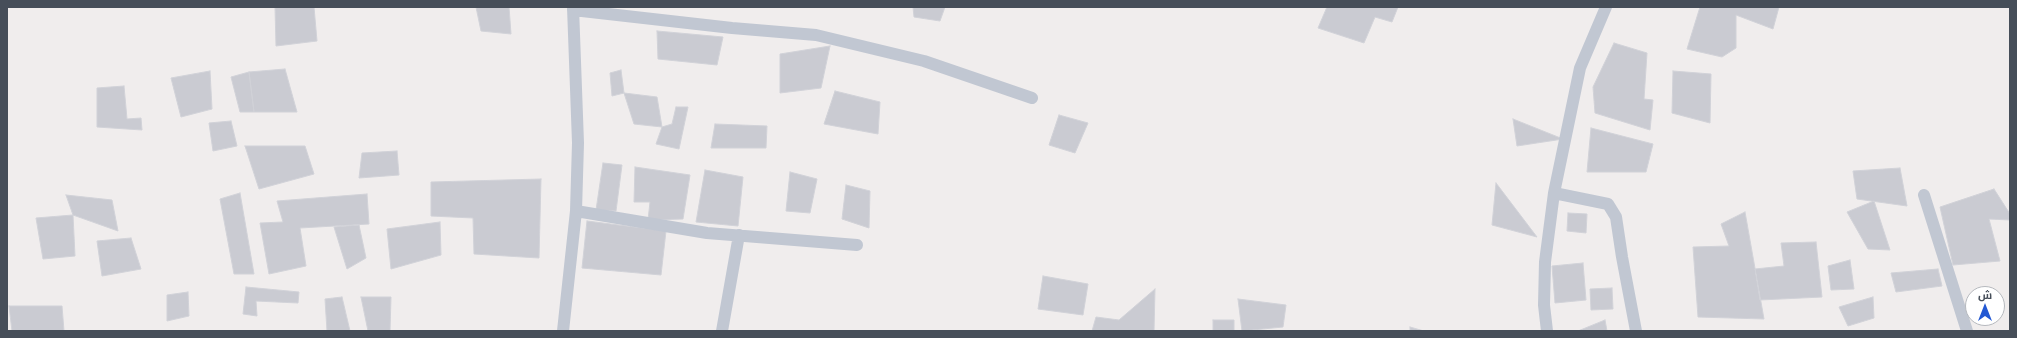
<!DOCTYPE html>
<meta charset="utf-8">
<style>
body{margin:0}
#map{position:relative;width:2017px;height:338px;overflow:hidden;background:#f0eded;font-family:Helvetica,Cairo,sans-serif}
canvas{display:block}
.frame{position:absolute;inset:0;border:8px solid #464e59;pointer-events:none}
.north{position:absolute;left:1965px;top:286px;width:40px;height:40px;box-sizing:border-box;background:#fff;border:1px solid #b5b8bd;border-radius:50%;rotate:0deg;font-size:11px;font-weight:700;line-height:16px;text-align:center;color:#464e59}
.north::after{content:'';display:block;margin:auto;width:14px;height:18px;background:#2358d3;clip-path:polygon(50% 0,100% 100%,50% 72%,0 100%)}
</style>
<div id="map">
<canvas width="2017" height="338"></canvas>
<div class="frame"></div>
<div class="north">ش</div>
</div>
<script>
const ctx = document.querySelector('canvas').getContext('2d');
ctx.lineJoin = 'round';
function fill(path, color) {
  ctx.fillStyle = color;
  ctx.fill(path, 'evenodd');
}
function toPath(rows) {
  const path = new Path2D();
  for (const r of rows) {
    path.moveTo(r[0], r[1]);
    for (let i = 2; i < r.length; i += 2) path.lineTo(r[i], r[i + 1]);
  }
  return path;
}
function trace(path, color, width, dash) {
  ctx.strokeStyle = color;
  ctx.lineWidth = width;
  ctx.lineCap = dash ? 'butt' : 'round';
  ctx.setLineDash(dash || []);
  ctx.stroke(path);
}
const building = toPath([
 [275,7,314,7,317,41,276,46,275,7],
 [476,7,509,7,511,34,481,31,476,7],
 [913,7,945,7,940,21,914,17,913,7],
 [1327,7,1398,7,1392,22,1375,17,1364,43,1318,28,1327,7],
 [1700,7,1779,7,1773,29,1736,15,1736,48,1722,57,1687,49,1700,7],
 [657,31,723,37,717,65,658,59,657,31],
 [1614,43,1647,53,1644,99,1653,100,1650,130,1595,113,1593,87,1614,43],
 [830,46,821,88,780,93,780,54,830,46],
 [285,69,297,112,254,112,249,72,285,69],
 [621,70,624,93,612,96,610,73,621,70],
 [210,71,212,109,181,117,171,78,210,71],
 [1673,71,1711,74,1710,123,1672,113,1673,71],
 [249,72,254,112,240,112,231,77,249,72],
 [124,86,127,119,141,118,142,130,97,127,97,88,124,86],
 [835,91,880,102,878,134,824,124,835,91],
 [624,93,657,97,662,127,634,124,624,93],
 [676,107,688,107,679,149,656,144,662,127,672,124,676,107],
 [1059,115,1088,123,1075,153,1049,145,1059,115],
 [1513,119,1563,139,1517,146,1513,119],
 [231,121,237,146,213,151,209,123,231,121],
 [715,124,767,126,766,148,711,148,715,124],
 [1591,128,1653,144,1646,172,1587,172,1591,128],
 [245,146,305,146,314,174,259,189,245,146],
 [397,151,399,175,359,178,362,153,397,151],
 [603,163,622,165,616,211,596,210,603,163],
 [635,167,690,175,683,219,648,220,650,202,634,202,635,167],
 [1900,168,1907,206,1857,199,1853,171,1900,168],
 [705,170,743,177,738,226,696,222,705,170],
 [790,172,817,179,810,213,786,211,790,172],
 [541,179,539,258,474,254,473,218,431,216,431,182,541,179],
 [1496,183,1537,237,1492,225,1496,183],
 [846,185,870,191,869,228,842,219,846,185],
 [1994,189,2010,214,2010,220,1989,219,2000,261,1953,265,1940,207,1994,189],
 [240,193,254,274,234,274,220,199,240,193],
 [367,194,369,224,300,228,306,266,269,274,260,223,283,222,277,201,367,194],
 [66,195,112,200,118,231,73,215,66,195],
 [1874,201,1890,250,1868,249,1847,212,1874,201],
 [1745,212,1764,319,1698,317,1693,247,1729,246,1721,224,1745,212],
 [1568,213,1587,214,1586,233,1567,231,1568,213],
 [73,215,75,256,43,259,36,218,73,215],
 [587,221,666,231,661,275,582,268,587,221],
 [440,222,441,255,391,269,387,229,440,222],
 [359,225,366,258,347,269,334,227,359,225],
 [131,238,141,269,102,276,97,241,131,238],
 [1816,242,1822,297,1760,300,1755,269,1784,266,1781,243,1816,242],
 [1850,260,1854,289,1831,290,1828,266,1850,260],
 [1583,263,1586,300,1555,303,1552,266,1583,263],
 [1938,269,1942,286,1896,292,1891,273,1938,269],
 [1043,276,1088,284,1083,315,1038,309,1043,276],
 [246,287,299,292,298,303,256,301,257,316,243,314,246,287],
 [1612,288,1613,309,1591,310,1590,289,1612,288],
 [1155,289,1154,331,1092,331,1096,317,1119,320,1155,289],
 [188,292,189,316,167,321,167,295,188,292],
 [342,297,350,331,327,331,325,299,342,297],
 [361,297,391,297,390,331,368,331,361,297],
 [1873,297,1874,318,1848,326,1839,307,1873,297],
 [1238,299,1286,305,1283,327,1242,331,1238,299],
 [9,306,62,306,64,331,12,331,9,306],
 [1213,320,1234,320,1234,331,1213,331,1213,320],
 [1605,320,1607,331,1578,331,1605,320],
 [1410,327,1424,331,1410,331,1410,327]
]);
fill(building, '#cacbd2');
trace(building, '#d1d2d8', 1);
trace(toPath([
 [573,10,732,28,816,35,924,61,1032,98],
 [1554,193,1608,204,1616,217,1622,257,1636,331],
 [1924,195,1967,331],
 [576,211,707,233,857,245],
 [563,331,576,211,578,143,573,7],
 [722,331,739,235],
 [1547,331,1544,305,1545,262,1554,193,1580,68,1606,7]
]), '#c1c7d2', 12);
</script>
